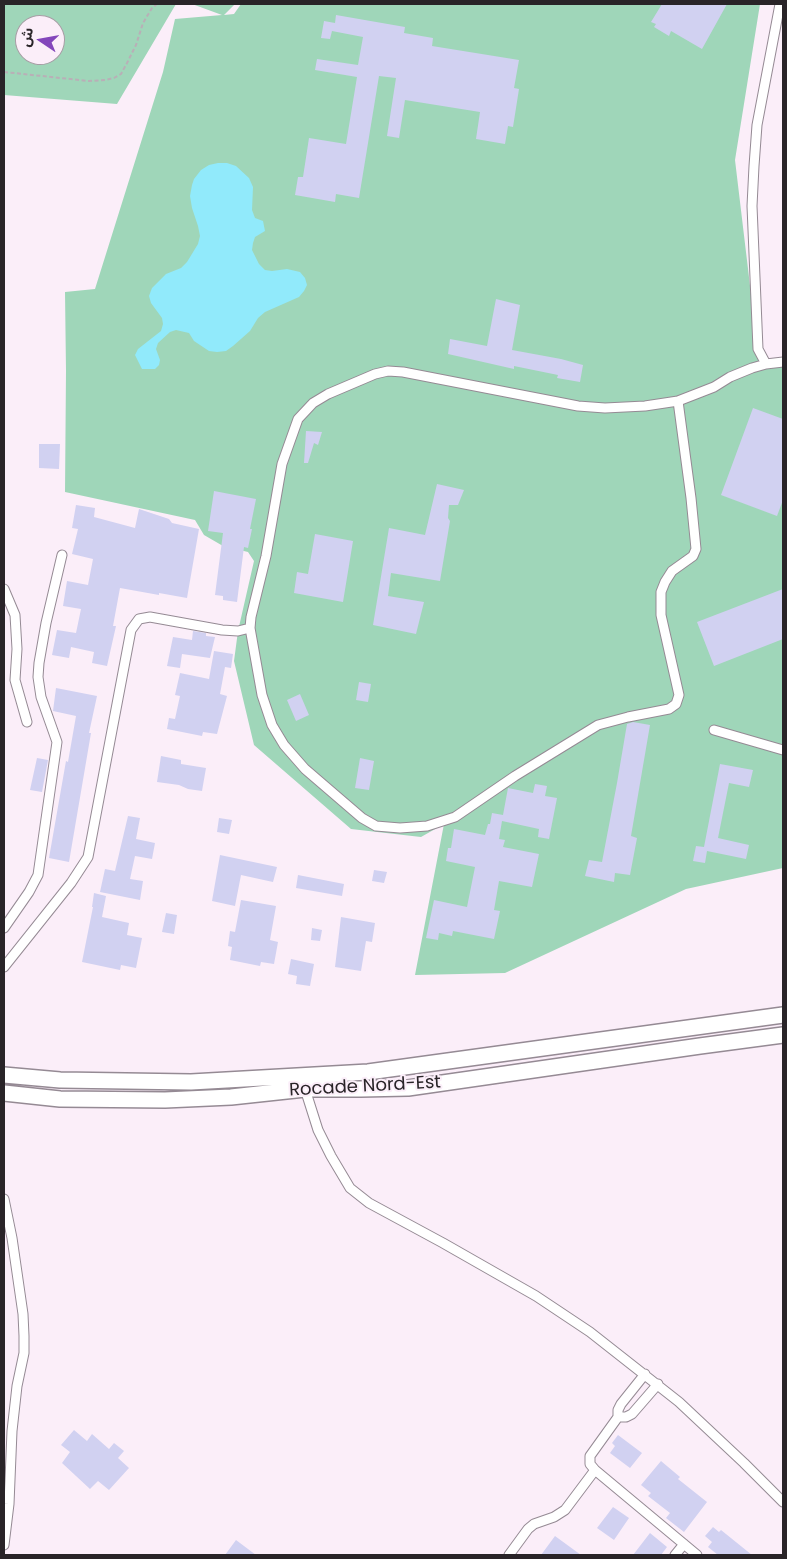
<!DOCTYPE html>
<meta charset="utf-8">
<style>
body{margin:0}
#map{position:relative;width:787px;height:1559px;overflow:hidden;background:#fbeef9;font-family:Poppins,"Noto Sans Arabic",sans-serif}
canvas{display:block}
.frame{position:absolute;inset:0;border:5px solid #292428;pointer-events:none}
.north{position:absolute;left:15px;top:15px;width:50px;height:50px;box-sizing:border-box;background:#fbeef9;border:1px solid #a79da5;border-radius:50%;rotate:282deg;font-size:14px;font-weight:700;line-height:20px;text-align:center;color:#292428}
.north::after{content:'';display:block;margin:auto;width:18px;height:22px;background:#8346bb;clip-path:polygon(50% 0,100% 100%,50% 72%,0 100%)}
</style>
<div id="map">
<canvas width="787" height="1559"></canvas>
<div class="frame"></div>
<div class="north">ش</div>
</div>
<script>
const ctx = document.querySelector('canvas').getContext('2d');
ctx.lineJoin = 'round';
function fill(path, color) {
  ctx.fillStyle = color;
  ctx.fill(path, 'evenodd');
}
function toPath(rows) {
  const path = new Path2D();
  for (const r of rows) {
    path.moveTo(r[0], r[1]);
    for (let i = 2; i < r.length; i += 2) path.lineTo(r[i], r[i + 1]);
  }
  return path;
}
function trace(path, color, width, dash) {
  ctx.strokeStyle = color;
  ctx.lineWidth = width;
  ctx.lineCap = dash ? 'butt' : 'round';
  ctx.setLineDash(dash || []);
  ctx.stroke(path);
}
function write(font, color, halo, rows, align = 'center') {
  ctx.font = font + ' Poppins,sans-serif';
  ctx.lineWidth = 4;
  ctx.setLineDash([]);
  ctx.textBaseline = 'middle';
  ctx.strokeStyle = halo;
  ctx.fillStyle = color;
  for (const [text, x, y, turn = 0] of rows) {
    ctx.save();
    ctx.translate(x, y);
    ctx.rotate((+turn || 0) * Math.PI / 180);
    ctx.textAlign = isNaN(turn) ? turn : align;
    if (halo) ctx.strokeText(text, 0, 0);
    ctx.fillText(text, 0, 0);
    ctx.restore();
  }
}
fill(toPath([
 [4,4,176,4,117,104,4,95],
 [25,25,55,25,55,55,25,55],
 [192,4,235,4,224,15,234,14,241,4,760,4,735,160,759,361,783,358,783,868,686,889,505,973,415,975,444,824,421,837,351,829,254,745,234,661,238,631,254,561,248,552,223,546,204,535,195,520,65,492,66,371,65,292,95,289,163,72,175,19,222,15]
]), '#9fd6b9');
fill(toPath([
 [218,163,227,163,236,166,249,178,253,187,252,210,255,218,263,221,265,231,255,237,253,243,252,250,259,264,265,270,272,271,287,269,300,272,305,278,307,285,304,291,299,297,265,312,258,318,250,331,233,346,226,351,217,352,209,351,194,341,189,333,176,330,170,332,158,343,156,349,160,360,159,365,155,369,142,369,135,355,138,349,161,331,163,324,162,318,151,303,149,296,152,288,166,274,181,268,187,262,198,244,200,236,198,226,192,208,190,196,192,185,194,179,201,170,209,165]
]), '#91eafb');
fill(toPath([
 [662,4,727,4,702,49,671,31,669,36,654,27,656,24,651,22],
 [336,15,405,27,404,33,433,38,432,46,519,60,514,88,519,89,513,127,508,126,505,144,476,139,480,112,405,100,399,138,387,136,396,78,379,76,359,198,336,194,335,202,295,195,298,177,303,177,309,138,346,144,357,77,315,70,317,59,358,65,363,37,332,31,330,39,321,38,324,21,335,23],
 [496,299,520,305,512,350,561,359,583,365,580,382,557,378,558,375,514,366,514,369,448,354,450,339,487,346],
 [753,408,783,419,783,500,777,516,721,495],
 [306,431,322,432,318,445,314,443,308,463,304,463],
 [39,444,60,444,59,469,39,468],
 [437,484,464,490,458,505,449,505,448,518,450,521,440,581,391,573,388,596,424,602,416,634,373,625,389,528,425,535],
 [214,491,256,499,250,529,252,529,248,548,244,547,237,602,223,600,223,596,215,595,223,533,208,531],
 [76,505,95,508,94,517,135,528,139,509,169,519,172,523,199,529,187,598,159,593,159,595,120,588,113,626,116,626,107,666,92,663,94,652,71,647,69,658,52,655,57,630,76,633,81,609,63,606,67,581,88,585,93,559,72,554,78,529,72,528],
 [315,534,353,541,343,602,294,593,297,572,308,574],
 [783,589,783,639,714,666,697,622],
 [193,631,206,633,206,636,215,637,210,658,182,654,180,668,167,666,173,637,192,640],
 [214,651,233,654,231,668,225,667,220,694,227,696,217,734,203,732,202,736,167,729,169,718,175,719,180,696,175,695,180,673,209,679],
 [359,682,371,684,368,702,356,700],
 [56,688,97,696,89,733,91,733,69,862,49,858,66,761,68,762,76,716,53,711],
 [300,694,309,715,296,721,287,700],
 [633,722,650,725,631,836,637,838,630,875,615,873,614,882,585,876,589,860,602,862,617,783,627,724],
 [161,756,181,760,181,764,206,768,202,791,188,789,179,785,157,782],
 [37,758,48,760,42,792,30,790],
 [360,758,374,761,369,790,355,788],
 [720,764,753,770,749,787,729,783,718,838,749,845,746,859,707,851,705,863,693,861,696,846,704,847],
 [535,784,547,786,545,796,557,798,549,839,538,837,539,829,502,821,499,839,505,840,503,847,539,854,532,887,499,881,494,910,500,911,494,939,453,931,452,936,439,933,438,940,426,938,434,900,467,907,475,867,446,861,448,848,451,848,454,829,485,835,488,824,490,824,492,813,503,815,508,788,533,793],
 [128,816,140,818,136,839,155,843,152,859,135,856,130,879,143,881,140,900,100,892,105,869,115,871],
 [219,818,232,820,229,834,217,832],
 [220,855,277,867,273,882,241,875,235,906,212,901],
 [374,870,387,872,384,883,372,881],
 [298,875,344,884,342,896,296,888],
 [94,893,106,896,102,917,129,923,127,935,142,938,136,968,121,965,120,970,82,962,93,907,92,907],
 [241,900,276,906,270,940,278,942,274,964,261,962,260,966,230,960,232,947,228,946,230,931,235,932],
 [166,913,177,915,174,934,162,932],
 [341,917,375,923,372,942,366,941,361,971,335,967],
 [312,928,322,930,320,941,311,940],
 [291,959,314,964,310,986,296,984,297,976,288,974],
 [74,1430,87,1441,92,1434,109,1449,114,1443,124,1451,118,1458,129,1468,109,1490,98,1481,90,1489,62,1463,70,1452,61,1445],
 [618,1435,642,1453,630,1468,610,1453,615,1446,612,1443],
 [661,1461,680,1477,678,1479,707,1502,684,1532,666,1518,670,1513,648,1496,651,1493,641,1485],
 [613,1507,629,1518,614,1540,597,1528],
 [713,1527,719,1532,721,1530,752,1555,718,1555,708,1547,712,1542,705,1536],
 [650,1533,667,1547,661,1555,633,1555],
 [555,1536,581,1555,541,1555],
 [236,1540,256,1555,225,1555]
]), '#d1d1f1');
const minor = toPath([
 [766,364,758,349,752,206,754,166,757,125,780,4],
 [678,401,691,498,696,549,693,556,672,571,665,582,661,592,661,615,679,695,676,704,669,709,628,717,598,725,515,776,455,817,427,826,400,828,376,826,362,818,305,769,284,745,272,725,262,695,250,628,251,617,266,556,282,464,298,419,313,403,328,394,375,374,388,371,403,372,578,406,605,408,645,406,678,401,714,387,730,377,752,368,766,364,783,362],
 [4,589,15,615,17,649,15,680,27,722],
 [714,730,783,750],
 [4,928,29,892,38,875,57,742,41,697,38,677,39,663,46,623,62,555],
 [4,967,71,883,88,857,131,630,139,619,150,617,222,630,238,631,250,628],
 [305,1089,318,1130,331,1156,350,1188,369,1203,443,1243,536,1296,590,1332,679,1402,744,1463,783,1502],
 [4,1199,12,1238,23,1314,24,1336,24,1353,17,1386,12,1431,9,1504,4,1545],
 [645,1374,621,1404,618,1410,618,1417,590,1456,590,1464,595,1470,697,1555],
 [618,1417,626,1417,632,1414,658,1384],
 [509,1555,528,1529,534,1524,554,1517,565,1510,595,1470],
 [675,1555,684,1544]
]);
const trunk = toPath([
 [4,1075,60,1080,191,1082,368,1072,783,1015],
 [4,1093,60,1099,165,1100,231,1097,305,1089,361,1089,408,1088,700,1046,783,1035]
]);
trace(minor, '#958a94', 11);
trace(trunk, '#958a94', 18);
trace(toPath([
 [4,72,89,81,105,80,114,78,121,74,127,63,136,45,143,23,152,8,157,4]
]), '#b9afb7', 2, [4, 2.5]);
trace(minor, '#fff', 9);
trace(trunk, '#fff', 15);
write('18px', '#292428', '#fbeef9', [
 ["Rocade Nord-Est",365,1087,-3]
]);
</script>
